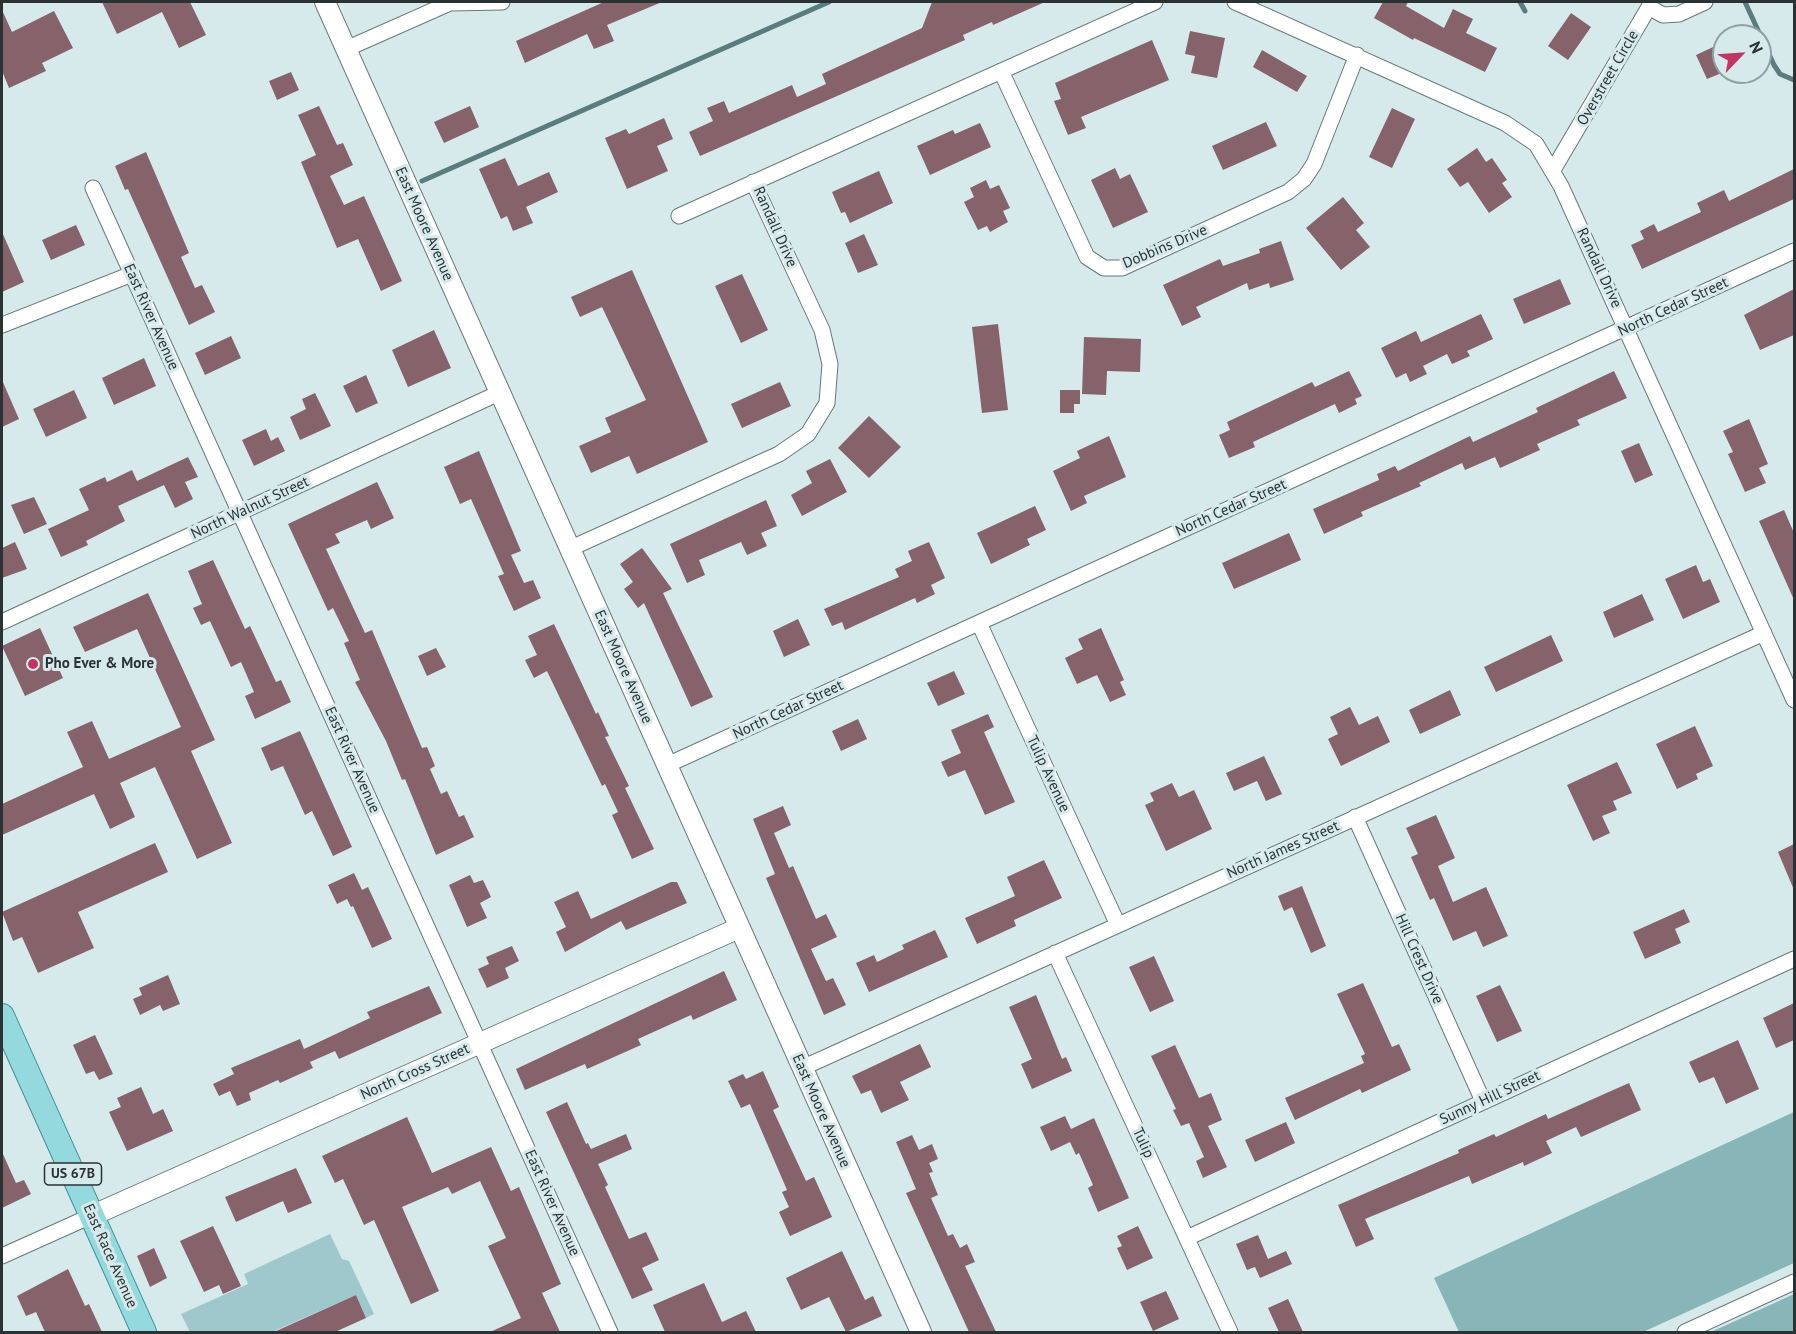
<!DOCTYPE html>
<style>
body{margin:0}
#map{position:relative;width:1796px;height:1334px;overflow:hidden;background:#d6eaeb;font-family:"PT Sans",sans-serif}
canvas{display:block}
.frame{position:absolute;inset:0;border:3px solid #2b3233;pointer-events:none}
.north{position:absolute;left:1712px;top:24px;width:60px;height:60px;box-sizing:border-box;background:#d6eaeb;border:2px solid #92a0a1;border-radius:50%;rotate:65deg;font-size:16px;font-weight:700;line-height:24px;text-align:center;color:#2b3233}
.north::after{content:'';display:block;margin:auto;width:21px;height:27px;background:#c03466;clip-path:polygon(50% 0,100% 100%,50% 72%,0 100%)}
</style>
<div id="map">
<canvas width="1796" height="1334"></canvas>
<div class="frame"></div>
<div class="north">N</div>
</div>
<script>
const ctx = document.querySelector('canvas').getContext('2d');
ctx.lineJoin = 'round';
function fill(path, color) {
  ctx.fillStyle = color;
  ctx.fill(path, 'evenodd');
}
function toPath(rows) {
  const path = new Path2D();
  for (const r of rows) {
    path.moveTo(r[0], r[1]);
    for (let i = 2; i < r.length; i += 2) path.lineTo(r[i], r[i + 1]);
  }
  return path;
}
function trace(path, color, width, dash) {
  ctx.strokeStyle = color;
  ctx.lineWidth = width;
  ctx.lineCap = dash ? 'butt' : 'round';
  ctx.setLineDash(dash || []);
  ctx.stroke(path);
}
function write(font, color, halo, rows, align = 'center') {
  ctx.font = font + ' "PT Sans",sans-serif';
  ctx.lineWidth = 6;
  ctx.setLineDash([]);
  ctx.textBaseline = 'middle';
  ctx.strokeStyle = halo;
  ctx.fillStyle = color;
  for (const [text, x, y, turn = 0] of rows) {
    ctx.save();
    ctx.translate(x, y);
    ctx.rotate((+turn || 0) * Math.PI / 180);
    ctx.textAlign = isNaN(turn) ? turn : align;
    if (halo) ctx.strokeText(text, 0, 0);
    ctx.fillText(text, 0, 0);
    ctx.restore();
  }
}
fill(toPath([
 [330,1234,342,1259,349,1261,374,1314,366,1318,356,1295,272,1332,190,1332,181,1314,248,1284,244,1274]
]), '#9fc8cc');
fill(toPath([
 [1794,1112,1794,1263,1643,1332,1459,1332,1434,1278],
 [1794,1294,1794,1332,1711,1332]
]), '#88b5b8');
trace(toPath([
 [1520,2,1525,11],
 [1745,2,1774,65,1780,74,1794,80],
 [422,181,829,2]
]), '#5a7c7e', 5);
fill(toPath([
 [102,2,190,2,206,35,179,48,162,12,117,34],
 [604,2,662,2,607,25,614,41,594,49,587,34,525,63,516,41],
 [932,2,1045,2,993,25,992,22,963,35,965,40,700,156,689,132,713,121,707,108,724,101,729,113,792,85,797,97,826,84,822,74,922,28],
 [1383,2,1408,2,1406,6,1444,28,1453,9,1473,19,1466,33,1497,48,1485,72,1414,38,1413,40,1374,18],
 [2,10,12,32,54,11,73,48,42,63,46,71,9,88,2,71],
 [1571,13,1591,27,1568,60,1548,46],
 [1190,31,1225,38,1217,78,1191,73,1195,56,1185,54],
 [1152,40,1169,80,1081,117,1086,128,1068,135,1054,101,1061,99,1055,83],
 [1724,42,1724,72,1707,79,1696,55],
 [1262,50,1307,76,1297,92,1253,67],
 [291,72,299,90,277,100,269,81],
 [319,106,337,145,343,143,353,165,330,176,344,205,364,196,402,281,381,291,358,239,337,248,301,162,316,155,298,115],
 [470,106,479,127,444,143,434,122],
 [1392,108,1415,119,1392,168,1369,157],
 [664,118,673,139,657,146,668,171,627,189,605,138,626,129,629,134],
 [1266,122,1277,146,1223,170,1212,146],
 [980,123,991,147,930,175,917,146,953,130,955,134],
 [1477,148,1486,162,1492,158,1507,180,1502,183,1512,197,1489,213,1468,182,1460,187,1447,169],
 [146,152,189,253,181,257,195,288,202,285,215,312,189,325,128,189,125,190,115,166],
 [505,158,518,186,549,172,558,192,526,207,533,223,513,231,507,216,501,219,479,169],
 [1115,168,1120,179,1130,174,1148,212,1113,228,1091,180],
 [1794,169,1794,199,1642,269,1631,245,1644,239,1640,231,1654,224,1658,232,1701,212,1697,203,1724,190,1729,201],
 [879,171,893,203,850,223,845,212,841,213,832,192],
 [986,180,990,189,999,185,1010,208,1003,211,1008,222,990,232,987,226,978,230,964,202,974,197,970,188],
 [1343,197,1364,223,1356,230,1370,247,1341,270,1306,228],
 [76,225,85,245,51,260,42,240],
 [2,232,24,282,2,292],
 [864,234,878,265,858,273,845,243],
 [1281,241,1294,280,1270,288,1269,283,1249,290,1247,283,1196,307,1201,317,1182,326,1163,285,1220,259,1223,266,1260,253,1259,249],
 [632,270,708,442,637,474,629,456,591,473,579,446,611,432,605,418,646,400,602,307,580,317,571,297],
 [742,274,768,330,741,343,715,286],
 [1560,279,1571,304,1524,324,1513,299],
 [1794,289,1794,335,1760,350,1744,315],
 [1481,314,1493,339,1467,351,1470,356,1452,364,1447,354,1423,366,1427,374,1410,382,1406,373,1396,378,1381,348,1416,331,1421,342],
 [998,324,1008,410,982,413,972,327],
 [434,330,451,368,408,387,392,350],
 [231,336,241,358,205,375,195,353],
 [1084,337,1141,339,1140,372,1107,371,1106,395,1082,394],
 [144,358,156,386,114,405,102,378],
 [1349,371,1362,396,1355,399,1357,404,1339,413,1335,404,1253,442,1255,447,1229,458,1219,435,1230,430,1227,422,1312,382,1315,387],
 [1614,371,1627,398,1577,420,1580,425,1537,444,1540,450,1500,468,1495,457,1465,470,1462,463,1419,483,1421,486,1361,512,1363,516,1324,534,1313,509,1379,480,1377,474,1395,466,1398,471,1470,436,1473,442,1538,412,1536,408],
 [366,375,378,403,356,413,343,386],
 [2,380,19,419,2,427],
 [780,382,791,406,742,428,731,404],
 [74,390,87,418,46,437,33,409],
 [1060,390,1080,390,1080,404,1074,404,1074,413,1060,413],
 [315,393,331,426,300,440,290,417,306,409,302,399],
 [869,416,901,447,869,478,838,448],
 [1749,419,1768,464,1759,468,1766,483,1745,492,1728,454,1733,452,1723,431],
 [266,429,271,441,278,437,285,451,254,466,242,440],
 [1109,436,1126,477,1084,496,1087,503,1071,511,1053,471,1080,458,1077,451],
 [1639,443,1653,475,1635,483,1621,451],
 [479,451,521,551,511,555,524,583,533,580,541,598,514,611,498,576,504,574,471,499,460,504,444,467],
 [188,457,198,477,185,482,193,499,175,508,164,485,118,506,125,521,86,541,88,545,61,557,48,529,89,510,79,489,105,477,107,482,132,470,137,481],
 [830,459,847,492,802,516,791,495,812,483,806,471],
 [377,482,394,518,371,529,367,520,335,534,340,543,326,549,365,633,372,630,422,748,427,747,435,766,430,769,441,794,447,791,459,817,464,815,474,837,436,855,405,779,402,780,386,741,355,682,360,680,344,643,349,641,333,608,328,611,288,524],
 [34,497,47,524,24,534,11,505],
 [766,500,777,526,761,533,767,546,747,555,741,542,699,560,705,575,687,583,670,544],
 [1035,506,1046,530,1027,539,1030,545,991,564,977,533],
 [1784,510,1794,533,1794,600,1759,521],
 [1289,533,1301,560,1234,589,1222,563],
 [15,542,27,569,2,578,2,548],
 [929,542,945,578,931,585,935,594,917,603,915,598,845,630,842,622,832,626,824,609,899,577,895,569,912,561,908,551],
 [642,548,672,589,663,593,713,697,691,707,644,603,638,608,624,589,633,582,620,564],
 [213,560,245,629,250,626,276,682,281,680,291,702,255,719,245,696,254,692,241,662,231,667,210,621,201,625,193,608,202,604,188,571],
 [1696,565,1703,582,1710,579,1720,602,1683,619,1665,579],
 [148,593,215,740,191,751,232,843,197,859,155,767,120,783,135,817,110,829,94,794,2,835,2,804,83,767,67,732,92,721,109,759,181,727,137,629,85,652,73,627],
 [1642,594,1654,620,1614,638,1603,612],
 [798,619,810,645,784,657,773,631],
 [554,624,596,714,598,712,609,736,605,737,629,786,625,788,654,849,632,859,612,815,618,812,605,784,602,786,547,671,534,678,525,660,537,655,528,636],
 [40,628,63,678,25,696,2,646],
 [1101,628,1124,680,1120,682,1126,695,1110,702,1097,675,1077,684,1065,658,1083,649,1078,639],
 [1551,635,1563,661,1496,692,1484,667],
 [436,648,446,667,427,676,418,656],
 [954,671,965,694,938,706,927,683],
 [1450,690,1461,715,1420,734,1409,710],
 [1350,707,1359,725,1378,716,1390,742,1341,766,1328,739,1338,734,1330,717],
 [988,714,994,727,984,732,1015,802,985,815,965,770,948,777,941,762,961,753,951,730],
 [858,719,867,739,841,751,832,731],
 [1695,726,1713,766,1696,774,1698,779,1677,789,1656,744],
 [300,731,352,847,333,856,312,811,305,815,283,766,271,771,261,748],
 [1264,756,1282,794,1266,801,1257,781,1234,791,1226,773],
 [1617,762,1632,793,1613,801,1617,810,1602,816,1610,833,1593,841,1567,785],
 [1172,783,1179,797,1194,790,1212,829,1166,851,1145,805,1154,801,1150,793],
 [783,806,791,825,774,833,789,868,793,866,816,919,826,914,837,937,811,949,826,981,833,978,846,1005,824,1015,766,878,775,874,753,819],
 [1436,815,1455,858,1438,866,1453,902,1486,887,1508,936,1483,947,1476,931,1453,941,1434,898,1430,900,1411,857,1418,854,1406,828],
 [155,843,168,872,78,912,94,948,38,973,22,937,13,941,2,912],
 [1794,844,1794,890,1778,852],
 [1044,860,1062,898,1014,920,1016,926,977,944,965,918,1015,896,1007,877],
 [354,873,362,890,368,887,392,939,372,948,353,906,351,907,347,899,337,904,328,885],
 [470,875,474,883,483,880,491,897,480,903,487,918,467,927,449,885],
 [671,882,677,882,687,903,626,930,621,921,565,952,556,932,566,927,554,902,578,891,591,919],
 [1302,886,1326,946,1311,953,1292,907,1284,911,1278,896],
 [1684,909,1690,922,1675,929,1681,943,1645,959,1633,932],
 [935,930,948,957,869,992,856,963,874,955,877,962,904,949,902,945],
 [512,946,519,961,505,968,509,978,487,988,478,969,489,964,486,957],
 [1154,956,1174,1001,1150,1012,1129,967],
 [724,971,737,1000,693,1020,691,1015,638,1039,641,1045,587,1069,585,1064,525,1090,516,1069],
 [168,975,180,1004,163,1011,160,1005,140,1015,133,999,142,995,139,988],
 [1363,983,1392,1047,1399,1044,1411,1070,1362,1093,1360,1089,1295,1120,1285,1098,1364,1063,1361,1056,1365,1054,1337,994],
 [1500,985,1522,1031,1497,1042,1476,996],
 [429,986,442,1013,339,1059,335,1051,310,1062,313,1068,280,1083,278,1080,249,1093,251,1100,237,1106,230,1091,219,1096,213,1084,234,1074,231,1068,300,1039,304,1049,370,1018,367,1012],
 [1036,995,1062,1059,1066,1057,1072,1071,1032,1089,1021,1064,1032,1059,1009,1007],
 [1794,1003,1794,1040,1776,1048,1763,1018],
 [95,1035,113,1074,99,1080,94,1071,86,1074,73,1045],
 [1738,1040,1759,1089,1726,1104,1714,1077,1699,1083,1689,1062],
 [920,1044,931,1067,900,1082,909,1100,881,1113,871,1090,861,1094,852,1076],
 [1175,1045,1199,1098,1211,1093,1222,1120,1208,1126,1227,1167,1203,1178,1196,1161,1204,1157,1189,1123,1181,1126,1173,1110,1176,1109,1151,1056],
 [763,1071,779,1107,773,1110,806,1181,814,1177,832,1217,790,1236,779,1212,789,1207,782,1192,787,1190,750,1104,741,1108,728,1081,743,1074,746,1079],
 [1629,1083,1641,1110,1581,1137,1576,1127,1546,1141,1552,1153,1524,1166,1523,1162,1472,1184,1469,1176,1365,1219,1374,1239,1356,1247,1338,1205,1459,1153,1458,1150,1494,1134,1496,1137,1546,1114,1548,1119],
 [141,1087,153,1114,163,1109,173,1131,127,1151,109,1112,121,1107,117,1098],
 [567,1102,586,1144,588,1143,591,1149,626,1134,632,1149,598,1164,608,1185,605,1187,629,1239,646,1232,659,1260,642,1268,653,1290,632,1299,546,1112],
 [1065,1116,1071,1129,1094,1118,1129,1198,1098,1212,1088,1188,1093,1185,1079,1153,1076,1155,1070,1142,1051,1151,1040,1127],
 [407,1117,432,1173,491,1147,511,1191,519,1187,561,1284,542,1293,560,1332,490,1332,521,1318,488,1246,506,1238,480,1181,452,1194,448,1187,402,1207,439,1291,411,1304,374,1220,364,1225,343,1179,335,1183,322,1156],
 [1286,1122,1295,1143,1255,1162,1245,1140],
 [912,1135,919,1150,932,1144,938,1159,929,1163,933,1172,929,1173,938,1195,931,1198,948,1236,953,1234,960,1248,967,1244,975,1262,965,1266,996,1332,969,1332,906,1193,916,1189,896,1142],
 [2,1152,16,1183,24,1180,31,1194,2,1208],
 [296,1168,312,1203,288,1213,283,1201,236,1222,225,1197],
 [213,1226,241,1286,223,1294,219,1285,204,1292,180,1241],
 [1138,1226,1153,1258,1127,1270,1117,1248,1122,1246,1117,1236],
 [1258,1235,1268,1259,1286,1251,1292,1264,1260,1278,1255,1267,1247,1270,1236,1244],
 [154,1248,167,1278,150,1287,137,1256],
 [842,1251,865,1300,873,1296,882,1316,846,1332,829,1297,801,1310,786,1278],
 [68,1269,85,1306,89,1304,102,1332,45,1332,36,1312,26,1316,17,1296],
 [704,1283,722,1322,746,1311,756,1332,665,1332,653,1305],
 [1166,1291,1179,1319,1153,1331,1140,1302],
 [356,1295,366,1318,335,1332,274,1332],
 [1288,1299,1303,1332,1279,1332,1268,1308]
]), '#86626a');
const minor = toPath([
 [1235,2,1505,123,1536,144,1561,186,1794,700],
 [346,49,450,3,502,2],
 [1001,71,1087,257,1104,268,1122,268,1288,192,1304,179,1314,164,1357,55],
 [1553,170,1649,7,1663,15,1679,14,1705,2],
 [93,188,610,1332],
 [679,216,1155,2],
 [2,325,132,274],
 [569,549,779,454,808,434,827,403,830,364,822,330,753,182],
 [2,622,499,393],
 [979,623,1118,925],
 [667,765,1794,251],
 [1355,817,1483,1101],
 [1055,953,1230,1332],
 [802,1068,1764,633],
 [1187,1238,1794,959],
 [2,1256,91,1216],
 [1685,1332,1794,1282]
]);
const tertiary = toPath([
 [325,2,921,1332],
 [91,1216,739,928]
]);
const primary = toPath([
 [2,1016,144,1332]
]);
trace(minor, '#67797b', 17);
trace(tertiary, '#67797b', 22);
trace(primary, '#418e94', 26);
trace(minor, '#fff', 15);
trace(tertiary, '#fff', 20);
trace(primary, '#94d9de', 24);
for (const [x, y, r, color] of [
 [33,664,6,"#c03466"]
]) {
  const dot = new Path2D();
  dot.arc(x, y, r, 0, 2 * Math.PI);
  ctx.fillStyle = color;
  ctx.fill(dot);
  trace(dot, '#d6eaeb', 2);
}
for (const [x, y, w] of [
 [73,1174,57]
]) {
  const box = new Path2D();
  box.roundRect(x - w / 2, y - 11, w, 22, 4.5);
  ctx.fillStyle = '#d6eaeb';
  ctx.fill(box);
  trace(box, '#2b3233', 1.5);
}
write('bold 14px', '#2b3233', null, [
 ["US 67B",73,1174]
]);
write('15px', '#2b3233', '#d6eaeb', [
 ["Overstreet Circle",1608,78,-60],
 ["East Moore Avenue",424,224,66],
 ["Randall Drive",775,227,66],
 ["Dobbins Drive",1165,247,-23],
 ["Randall Drive",1599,268,65],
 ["North Cedar Street",1673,307,-25],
 ["East River Avenue",151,317,66],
 ["North Walnut Street",250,508,-25],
 ["North Cedar Street",1231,508,-24],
 ["East Moore Avenue",623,667,66],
 ["North Cedar Street",788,710,-25],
 ["East River Avenue",352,760,66],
 ["Tulip Avenue",1048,774,65],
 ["North James Street",1283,850,-24],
 ["Hill Crest Drive",1419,959,66],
 ["North Cross Street",415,1072,-24],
 ["Sunny Hill Street",1490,1098,-25],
 ["East Moore Avenue",821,1111,66],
 ["Tulip",1143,1143,65],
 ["East River Avenue",552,1203,66],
 ["East Race Avenue",110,1256,66]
]);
write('bold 15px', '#2b3233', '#d6eaeb', [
 ["Pho Ever & More",45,664]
], 'left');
</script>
